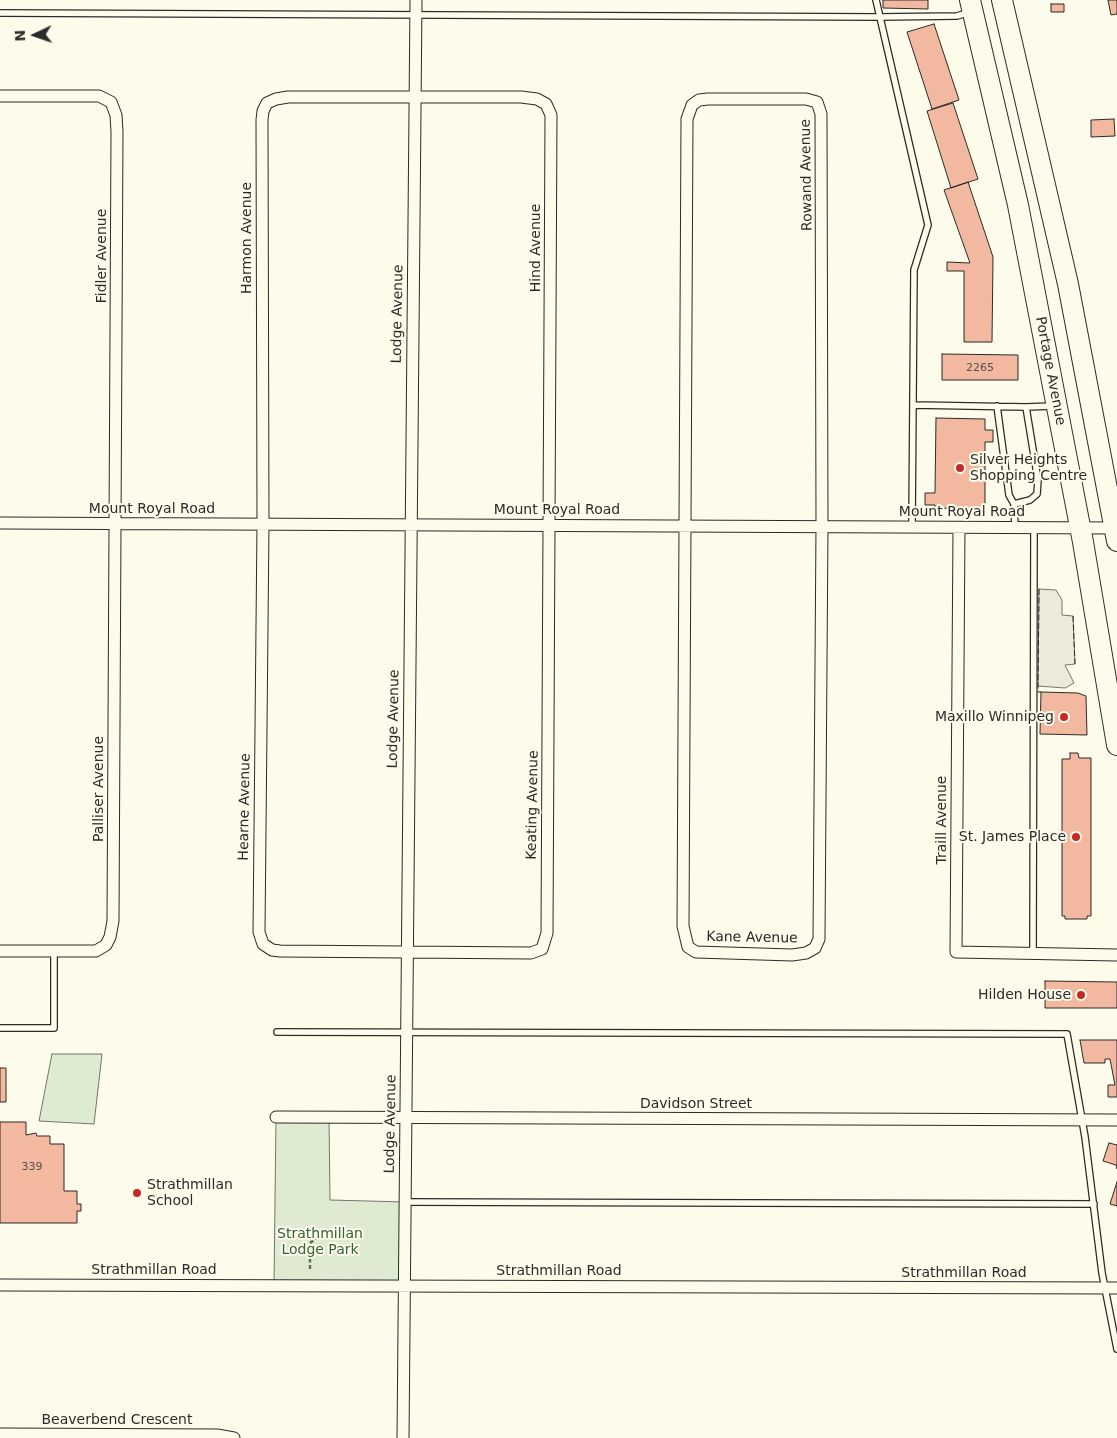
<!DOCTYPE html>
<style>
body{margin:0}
#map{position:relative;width:1117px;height:1438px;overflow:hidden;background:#fdfbea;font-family:"DejaVu Sans",sans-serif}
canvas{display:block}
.north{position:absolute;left:10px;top:10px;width:50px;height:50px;-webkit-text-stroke:4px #fdfbea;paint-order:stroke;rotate:267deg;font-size:14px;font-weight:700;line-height:20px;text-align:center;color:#2b2b2b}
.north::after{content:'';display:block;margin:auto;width:18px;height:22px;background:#2b2b2b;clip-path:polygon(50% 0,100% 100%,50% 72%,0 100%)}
</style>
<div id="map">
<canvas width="1117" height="1438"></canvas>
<div class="north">N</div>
</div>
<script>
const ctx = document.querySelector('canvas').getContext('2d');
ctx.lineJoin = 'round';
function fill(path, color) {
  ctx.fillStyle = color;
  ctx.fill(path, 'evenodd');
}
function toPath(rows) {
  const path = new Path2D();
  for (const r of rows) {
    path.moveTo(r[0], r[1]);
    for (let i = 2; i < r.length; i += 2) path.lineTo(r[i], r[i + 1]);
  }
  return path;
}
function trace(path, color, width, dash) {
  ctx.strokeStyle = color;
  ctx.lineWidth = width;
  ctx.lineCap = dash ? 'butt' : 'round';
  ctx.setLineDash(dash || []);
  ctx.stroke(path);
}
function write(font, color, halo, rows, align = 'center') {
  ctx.font = font + ' "DejaVu Sans",sans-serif';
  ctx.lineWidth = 4;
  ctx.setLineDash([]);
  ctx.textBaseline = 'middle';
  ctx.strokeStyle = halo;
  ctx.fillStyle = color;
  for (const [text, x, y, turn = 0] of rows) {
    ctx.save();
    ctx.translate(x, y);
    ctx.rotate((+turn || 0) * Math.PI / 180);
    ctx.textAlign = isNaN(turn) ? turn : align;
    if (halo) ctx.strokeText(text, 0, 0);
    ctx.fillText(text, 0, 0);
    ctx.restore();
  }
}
const green = toPath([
 [52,1054,102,1054,94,1124,39,1121,52,1054],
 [276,1117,329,1117,330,1200,405,1202,404,1286,274,1285,276,1117]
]);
fill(green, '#deebd1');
trace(green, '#74746e', 1);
const parking = toPath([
 [1039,589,1056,590,1062,600,1062,615,1073,616,1075,664,1065,665,1074,683,1065,688,1038,686,1039,589]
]);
fill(parking, '#eceadb');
trace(parking, '#74746e', 1);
const building = toPath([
 [883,0,928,0,928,9,883,8,883,0],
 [1108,0,1117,0,1117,14,1111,15,1108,0],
 [1051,4,1064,4,1064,12,1051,12,1051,4],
 [934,24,959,100,932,109,907,32,934,24],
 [953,103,978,179,951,188,927,111,953,103],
 [1114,119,1115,136,1091,137,1091,120,1114,119],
 [968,182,993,257,992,342,964,342,964,271,947,271,947,262,970,263,944,190,968,182],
 [942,354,1018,355,1018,380,942,380,942,354],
 [936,418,985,419,985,430,993,430,993,442,985,442,985,509,935,508,935,505,925,505,925,493,935,493,936,418],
 [1041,692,1078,693,1086,696,1087,735,1040,734,1041,692],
 [1070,753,1078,753,1079,758,1091,758,1091,916,1087,916,1087,919,1065,919,1065,916,1062,916,1062,759,1070,759,1070,753],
 [1045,981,1117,982,1117,1008,1045,1008,1045,981],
 [1080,1040,1117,1040,1117,1097,1108,1097,1108,1085,1115,1085,1110,1059,1105,1059,1105,1063,1084,1063,1080,1040],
 [0,1068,6,1068,6,1102,0,1102,0,1068],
 [0,1122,26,1122,26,1135,36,1133,37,1136,50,1136,50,1144,64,1144,64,1191,77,1191,77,1204,81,1204,81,1211,77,1211,77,1223,0,1223,0,1122],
 [1109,1143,1117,1145,1117,1169,1116,1165,1103,1161,1109,1143],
 [1117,1182,1117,1206,1110,1204,1117,1182]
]);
fill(building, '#f2b8a0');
trace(building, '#2b2b2b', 1);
const lane = toPath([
 [876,0,928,225,914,270,912,527],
 [0,13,879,17,957,16,970,12],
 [913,405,1026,407],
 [997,406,1009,495,1014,504],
 [1015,528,1014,504,1030,500,1037,494,1038,480,1026,407,1053,406],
 [1033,953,1034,528],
 [0,1028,54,1028,54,952],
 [277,1032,1067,1034,1085,1137,1102,1273,1117,1349],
 [405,1202,1094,1204]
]);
const street = toPath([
 [0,96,99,96,111,102,116,115,117,132,113,921,110,937,106,945,96,951,0,951],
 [288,97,521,97,537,99,546,104,551,115,547,933,542,949,531,953,280,951,272,950,263,944,259,932,263,524,262,120,263,111,267,103,276,99,288,97],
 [708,99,806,99,817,102,821,114,822,526,819,939,815,948,806,953,792,955,696,952,688,947,683,926,687,119,692,105,699,100,708,99],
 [0,523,1117,528],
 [959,528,956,952,1117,955],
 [276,1117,1117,1120],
 [0,1285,1117,1288],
 [0,1434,217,1435,234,1438],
 [403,1438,416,0]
]);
const highway = toPath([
 [970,0,1018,205,1083,542,1117,745],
 [1002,0,1068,284,1117,541]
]);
trace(lane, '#2b2b2b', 8);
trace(street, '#2b2b2b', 13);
trace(highway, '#2b2b2b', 22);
trace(toPath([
 [310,1269,310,1243,329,1229]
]), '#6a6964', 2.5, [4, 2.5]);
trace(lane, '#fdfbea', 5.5);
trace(street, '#fdfbea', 11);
trace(highway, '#fdfbea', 20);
trace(toPath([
 [1039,589,1038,686,1038,692,1041,692],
 [1073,616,1075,664]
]), '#2b2b2b', 1, [6, 2.5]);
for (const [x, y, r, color] of [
 [960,468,5,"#c62828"],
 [1064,717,5,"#c62828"],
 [1076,837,5,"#c62828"],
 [1081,995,5,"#c62828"],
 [137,1193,5,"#c62828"]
]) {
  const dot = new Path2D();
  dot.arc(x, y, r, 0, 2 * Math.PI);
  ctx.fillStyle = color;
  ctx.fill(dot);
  trace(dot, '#fdfbea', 2);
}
write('11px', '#5d4e48', null, [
 ["2265",980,368],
 ["339",32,1167]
]);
write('14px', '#2b2b2b', '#fdfbea', [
 ["Rowand Avenue",807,175,-91],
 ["Harmon Avenue",247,238,-90],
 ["Hind Avenue",536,248,-90],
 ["Fidler Avenue",102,256,-90],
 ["Lodge Avenue",398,314,-89],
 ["Portage Avenue",1050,371,79],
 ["Mount Royal Road",152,509],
 ["Mount Royal Road",557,510],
 ["Mount Royal Road",962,512],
 ["Lodge Avenue",394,719,-89],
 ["Palliser Avenue",99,789,-90],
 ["Keating Avenue",533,805,-89],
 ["Hearne Avenue",245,807,-89],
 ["Traill Avenue",942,820,-90],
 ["Kane Avenue",752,938,1],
 ["Davidson Street",696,1104],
 ["Lodge Avenue",391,1124,-89],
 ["Strathmillan Road",154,1270],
 ["Strathmillan Road",559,1271],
 ["Strathmillan Road",964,1273],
 ["Beaverbend Crescent",117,1420]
]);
write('14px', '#2b2b2b', '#fdfbea', [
 ["Silver Heights",970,460,"left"],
 ["Shopping Centre",970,476,"left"],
 ["Maxillo Winnipeg",1054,717],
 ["St. James Place",1066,837],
 ["Hilden House",1071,995],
 ["Strathmillan",147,1185,"left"],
 ["School",147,1201,"left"]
], 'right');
write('14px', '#34623c', '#fdfbea', [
 ["Strathmillan",320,1234],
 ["Lodge Park",320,1250]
]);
</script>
